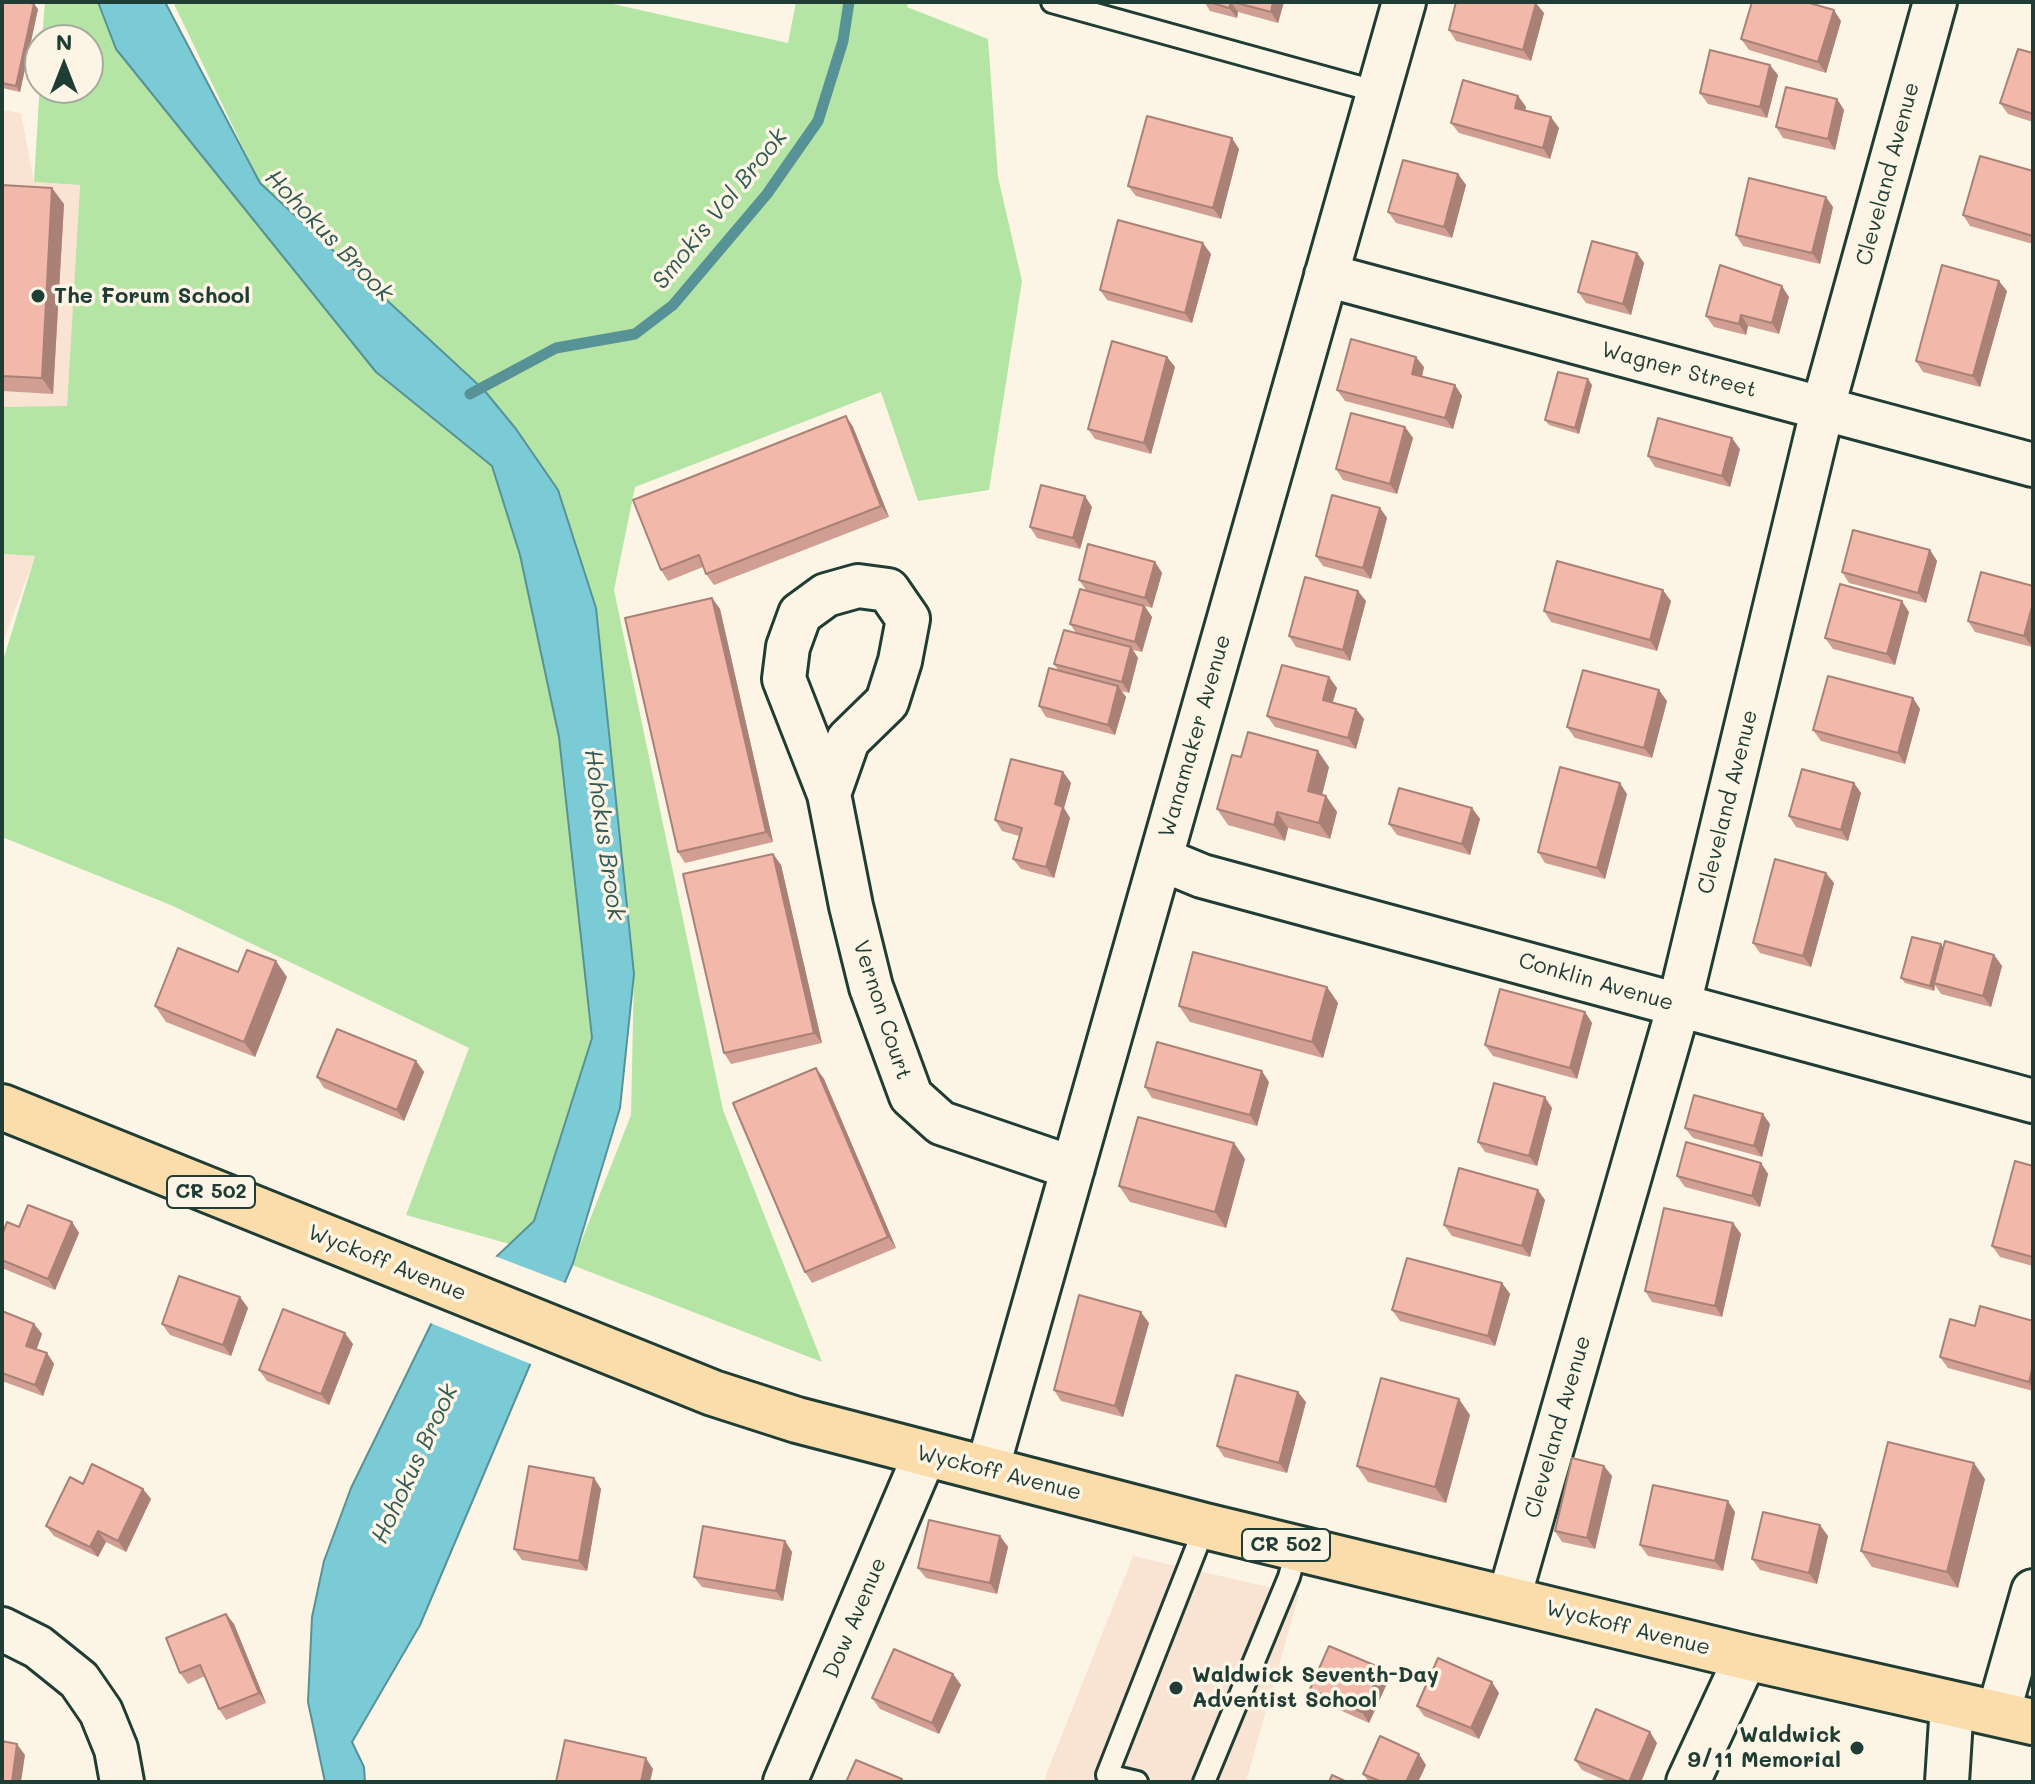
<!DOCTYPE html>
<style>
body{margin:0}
#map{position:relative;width:2035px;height:1784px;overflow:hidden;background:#fcf5e5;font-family:Mali,sans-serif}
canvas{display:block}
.frame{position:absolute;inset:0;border:4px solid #1f3d34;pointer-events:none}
.north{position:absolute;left:24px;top:24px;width:80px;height:80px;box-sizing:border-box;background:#fcf5e5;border:2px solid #a4ab9e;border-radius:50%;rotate:0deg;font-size:22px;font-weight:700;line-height:32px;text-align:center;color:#1f3d34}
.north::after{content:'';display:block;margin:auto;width:28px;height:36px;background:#1f3d34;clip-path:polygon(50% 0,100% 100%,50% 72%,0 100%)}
</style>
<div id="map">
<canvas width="2035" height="1784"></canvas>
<div class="frame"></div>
<div class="north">N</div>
</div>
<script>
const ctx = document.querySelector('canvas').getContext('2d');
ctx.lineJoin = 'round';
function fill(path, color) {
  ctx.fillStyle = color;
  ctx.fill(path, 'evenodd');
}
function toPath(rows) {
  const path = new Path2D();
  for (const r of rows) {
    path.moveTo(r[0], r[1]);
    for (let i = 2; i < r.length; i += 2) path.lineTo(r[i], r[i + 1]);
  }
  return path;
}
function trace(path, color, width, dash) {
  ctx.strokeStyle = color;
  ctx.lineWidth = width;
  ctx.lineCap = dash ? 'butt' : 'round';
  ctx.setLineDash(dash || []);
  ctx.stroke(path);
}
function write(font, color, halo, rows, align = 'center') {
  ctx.font = font + ' Mali,sans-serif';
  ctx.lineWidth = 7;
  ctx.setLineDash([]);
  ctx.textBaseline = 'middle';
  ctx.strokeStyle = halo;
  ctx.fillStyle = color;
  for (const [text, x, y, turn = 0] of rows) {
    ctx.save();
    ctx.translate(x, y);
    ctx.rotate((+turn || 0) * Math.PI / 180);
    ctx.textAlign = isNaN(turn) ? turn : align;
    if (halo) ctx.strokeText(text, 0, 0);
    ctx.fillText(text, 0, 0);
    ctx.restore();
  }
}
fill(toPath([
 [2,110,21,113,34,182,80,185,67,407,4,407,2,436],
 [2,554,35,556,2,645],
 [1133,1556,1299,1594,1246,1782,1043,1782]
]), '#f9e3d3');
fill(toPath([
 [45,2,98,2,116,49,376,372,492,466,520,555,559,737,592,1038,538,1252,406,1215,469,1048,173,906,2,837,2,664,35,556,2,554,4,407,67,406,80,185,34,182,40,82,40,88,88,88,88,40,42,40],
 [173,2,604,2,788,43,796,2,908,2,907,7,988,39,998,177,1022,281,989,490,918,501,881,392,635,487,614,590,723,1110,822,1362,572,1265,631,1115,634,974,596,608,558,490,484,390,260,183]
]), '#b5e5a5');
const water = toPath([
 [98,2,165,2,260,183,484,390,516,429,558,490,596,608,634,974,620,1108,573,1263,420,1625,352,1742,364,1767,365,1782,325,1782,308,1702,312,1617,324,1561,351,1488,436,1314,534,1221,592,1038,559,737,520,555,492,466,376,372,116,49,98,2]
]);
fill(water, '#7bcbd7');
trace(water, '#569296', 2);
fill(toPath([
 [492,1255,568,1284,533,1365,428,1322,433,1312]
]), '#fcf5e5');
trace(toPath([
 [470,394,556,348,635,334,673,305,767,194,818,121,843,41,849,2]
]), '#569296', 11);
const lane = toPath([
 [1052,2,1378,92],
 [1137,1782,1107,1775,1205,1526],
 [1204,1782,1289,1577,1297,1548]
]);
const street = toPath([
 [1326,275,2033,465],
 [829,794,784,679,788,647,800,614,826,595,858,586,888,590,908,619,900,661,887,702,848,740,829,794,851,906,871,987,911,1096,941,1123,1073,1168],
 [1161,859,1202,876,2033,1101],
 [987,1470,1404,2],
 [1509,1598,1679,1005,1823,407,1935,2],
 [2,1629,38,1647,79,1680,101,1712,116,1749,122,1782],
 [1998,1714,2033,1591],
 [785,1782,925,1454],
 [1688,1782,1746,1657],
 [1947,1782,1952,1704]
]);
const primary = toPath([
 [2,1107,713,1393,797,1420,1205,1526,1746,1657,2033,1722]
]);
trace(lane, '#1f3d34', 26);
trace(street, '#1f3d34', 48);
trace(primary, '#1f3d34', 50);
trace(lane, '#fcf5e5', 20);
trace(street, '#fcf5e5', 42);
trace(primary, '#faddab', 44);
fill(toPath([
 [2,2,38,9,20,92,2,88],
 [1200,2,1284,2,1278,23,1238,12,1237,18,1210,11,1205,3],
 [1544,13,1531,61,1456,41,1449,30],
 [1841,21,1826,73,1749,50,1741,39],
 [2033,53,2033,122,2008,114,2000,103],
 [1778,75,1767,118,1708,104,1700,93],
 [1518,96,1526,107,1525,110,1559,128,1550,159,1459,133,1451,123],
 [1837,99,1844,110,1835,150,1783,138,1776,127],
 [1239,149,1221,219,1136,196,1128,186],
 [2033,171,2033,244,1970,226,1963,215],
 [1458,174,1466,185,1452,238,1396,223,1388,212],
 [2,185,64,204,53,394,2,391],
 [1833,207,1820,264,1743,246,1736,235],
 [1637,253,1644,263,1631,315,1586,303,1578,292],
 [1211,254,1192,323,1107,300,1100,290],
 [2007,291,1980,387,1923,372,1916,361],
 [1789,297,1779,334,1748,326,1746,335,1714,327,1706,316],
 [1167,357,1175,367,1151,454,1095,439,1088,429],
 [1424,367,1422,376,1455,385,1462,396,1453,429,1345,401,1337,390],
 [1592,385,1579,434,1549,425,1545,420],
 [846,416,853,427,889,517,714,585,706,574,703,567,668,581,661,570],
 [1405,427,1413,438,1397,494,1343,480,1336,469],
 [1740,449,1730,487,1655,467,1648,456],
 [1092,507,1080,549,1037,538,1030,527],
 [1380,508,1387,518,1371,579,1323,566,1316,556],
 [1930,550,1937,561,1926,603,1849,583,1842,572],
 [1155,562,1162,573,1152,608,1145,606,1152,617,1142,652,1133,650,1138,658,1129,693,1121,691,1126,697,1115,735,1046,717,1039,706,1058,670,1054,664,1076,633,1070,624,1086,590,1079,580],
 [1981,572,2032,647,1975,632,1968,621],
 [712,598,720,609,773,842,685,863,678,852],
 [1366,601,1350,661,1296,647,1289,636],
 [1671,601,1657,651,1551,622,1544,611],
 [1909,612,1895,665,1833,649,1825,638],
 [1329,677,1337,688,1333,702,1356,709,1364,719,1356,749,1275,727,1267,716],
 [1913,698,1920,709,1905,764,1821,741,1813,730],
 [1667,701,1652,758,1575,738,1567,727],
 [1241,757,1329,767,1322,795,1326,796,1337,812,1330,839,1288,828,1285,841,1228,825,1217,809],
 [1063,772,1071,783,1064,808,1070,818,1054,878,1021,869,1013,859,1019,836,1002,831,995,820],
 [1854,783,1861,793,1848,841,1796,827,1789,816],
 [1627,794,1605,879,1545,863,1538,852],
 [1472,808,1480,819,1470,855,1397,835,1389,824],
 [773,854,781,865,822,1043,731,1064,724,1053],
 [1834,883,1811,967,1760,953,1753,943],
 [1994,955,2002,966,1991,1007,1941,994,1935,985,1934,991,1905,983,1901,978],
 [287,977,255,1057,166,1022,155,1006],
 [1327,987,1338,1003,1323,1058,1190,1022,1179,1006],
 [1585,1012,1592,1023,1577,1079,1493,1056,1485,1045],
 [416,1061,424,1072,404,1121,324,1088,317,1077],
 [816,1068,824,1079,896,1248,812,1283,805,1272],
 [1269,1082,1257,1126,1152,1098,1145,1087],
 [1552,1108,1537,1166,1485,1152,1478,1142],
 [1770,1124,1762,1157,1693,1138,1685,1128],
 [1234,1143,1245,1159,1226,1228,1130,1202,1119,1186],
 [1761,1163,1768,1174,1760,1207,1685,1187,1677,1176],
 [2033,1166,2033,1266,2000,1257,1992,1246],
 [1545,1200,1530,1257,1452,1236,1444,1225],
 [72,1222,79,1233,55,1290,2,1268,2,1235],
 [1733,1223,1741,1234,1722,1317,1652,1302,1645,1291],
 [1502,1283,1510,1294,1495,1346,1400,1321,1392,1310],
 [240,1297,248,1308,231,1356,170,1335,162,1324],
 [2,1311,34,1324,42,1334,36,1350,47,1353,54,1364,43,1396,2,1381],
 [2033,1321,2033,1391,1948,1368,1940,1357,1975,1326],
 [1149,1323,1123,1417,1061,1401,1054,1390],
 [353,1344,329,1405,267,1381,259,1370],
 [1306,1402,1287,1473,1224,1457,1217,1446],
 [1470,1415,1446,1503,1368,1482,1357,1466],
 [1604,1466,1612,1476,1595,1549,1562,1542,1555,1531],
 [594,1478,601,1489,587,1571,522,1560,514,1549],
 [1985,1479,1958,1588,1872,1567,1861,1551],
 [83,1484,143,1489,151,1499,126,1552,106,1542,98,1557,54,1536,46,1526],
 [1735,1512,1723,1571,1648,1556,1640,1545],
 [1000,1536,1008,1547,997,1594,926,1578,918,1568],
 [1828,1536,1817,1584,1760,1570,1752,1559],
 [785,1541,792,1552,783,1601,702,1587,694,1577],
 [226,1614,234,1624,266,1703,226,1720,219,1709,205,1676,188,1684,180,1673],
 [1381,1668,1389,1679,1369,1723,1317,1700,1310,1689],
 [953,1674,961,1685,939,1734,880,1709,872,1698],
 [1499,1693,1479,1739,1424,1716,1417,1706],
 [1657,1743,1641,1782,1609,1782,1582,1770,1575,1760],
 [1426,1765,1418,1782,1369,1782,1363,1774]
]), '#d09e92');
fill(toPath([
 [1231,2,1238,12,1237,18,1229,8],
 [1273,2,1284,2,1278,23,1271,12],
 [1536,3,1544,13,1531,61,1523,50],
 [34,4,38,9,20,92,16,86],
 [1834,10,1841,21,1826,73,1818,62],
 [1770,65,1778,75,1767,118,1760,107],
 [1518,96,1526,107,1523,119,1515,108],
 [1837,99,1844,110,1835,150,1828,139],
 [1551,117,1559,128,1550,159,1543,148],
 [1232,138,1239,149,1221,219,1213,208],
 [1458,174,1466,185,1452,238,1444,227],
 [52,188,64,204,53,394,42,378],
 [1826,197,1833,207,1820,264,1812,253],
 [1203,243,1211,254,1192,323,1185,313],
 [1637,253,1644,263,1631,315,1623,304],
 [1999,281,2007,291,1980,387,1973,376],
 [1782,286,1789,297,1779,334,1772,323],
 [1741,315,1748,326,1746,335,1739,324],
 [1167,357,1175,367,1151,454,1144,443],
 [1416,357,1424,367,1420,385,1412,374],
 [1588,379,1592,385,1579,434,1575,428],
 [1455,385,1462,396,1453,429,1445,418],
 [846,416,853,427,889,517,881,506],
 [1405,427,1413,438,1397,494,1390,484],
 [1732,438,1740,449,1730,487,1722,476],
 [1085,496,1092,507,1080,549,1073,538],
 [1380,508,1387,518,1371,579,1363,568],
 [1930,550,1937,561,1926,603,1918,593],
 [1155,562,1162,573,1152,608,1145,598],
 [1663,590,1671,601,1657,651,1650,640],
 [1358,591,1366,601,1350,661,1343,650],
 [712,598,720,609,773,842,766,832],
 [1902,601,1909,612,1895,665,1887,654],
 [2033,603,2033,642,2032,647,2024,636],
 [1144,606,1152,617,1142,652,1135,642],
 [1131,647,1138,658,1129,693,1122,682],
 [1329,677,1337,688,1330,710,1323,700],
 [1118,686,1126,697,1115,735,1108,725],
 [1659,690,1667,701,1652,758,1644,748],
 [1913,698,1920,709,1905,764,1898,753],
 [1356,709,1364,719,1356,749,1348,738],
 [1318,751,1329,767,1319,807,1308,791],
 [1063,772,1071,783,1064,808,1070,818,1054,878,1046,867,1055,804],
 [1620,783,1627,794,1605,879,1597,868],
 [1854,783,1861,793,1848,841,1841,830],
 [1326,796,1337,812,1330,839,1319,823],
 [1472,808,1480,819,1470,855,1462,844],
 [1277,812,1288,828,1285,841,1274,825],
 [773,854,781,865,822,1043,814,1033],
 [1826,873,1834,883,1811,967,1803,956],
 [1941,944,1945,950,1934,983,1935,985,1934,991,1930,986],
 [1994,955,2002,966,1991,1007,1983,996],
 [276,961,287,977,255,1057,244,1042],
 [1327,987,1338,1003,1323,1058,1312,1042],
 [1585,1012,1592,1023,1577,1079,1570,1068],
 [416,1061,424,1072,404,1121,397,1110],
 [816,1068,824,1079,896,1248,888,1237],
 [1262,1071,1269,1082,1257,1126,1250,1115],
 [1545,1097,1552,1108,1537,1166,1529,1156],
 [1763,1114,1770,1124,1762,1157,1754,1146],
 [1234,1143,1245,1159,1226,1228,1215,1212],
 [1761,1163,1768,1174,1760,1207,1752,1196],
 [1538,1190,1545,1200,1530,1257,1522,1246],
 [72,1222,79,1233,55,1290,48,1279],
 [1733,1223,1741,1234,1722,1317,1715,1306],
 [1502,1283,1510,1294,1495,1346,1488,1336],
 [240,1297,248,1308,231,1356,223,1345],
 [1141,1312,1149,1323,1123,1417,1115,1406],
 [34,1324,42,1334,34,1357,26,1346],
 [345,1333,353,1344,329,1405,321,1394],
 [47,1353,54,1364,43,1396,35,1385],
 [2033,1365,2033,1388,2029,1382],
 [1298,1392,1306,1402,1287,1473,1279,1463],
 [1459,1399,1470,1415,1446,1503,1435,1487],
 [1974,1463,1985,1479,1958,1588,1947,1572],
 [1604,1466,1612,1476,1595,1549,1587,1538],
 [594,1478,601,1489,587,1571,579,1561],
 [143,1489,151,1499,126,1552,118,1541],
 [1728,1501,1735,1512,1723,1571,1715,1561],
 [1820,1525,1828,1536,1817,1584,1809,1573],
 [98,1531,106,1542,98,1557,90,1547],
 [1000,1536,1008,1547,997,1594,990,1583],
 [785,1541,792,1552,783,1601,776,1591],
 [226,1614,234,1624,266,1703,259,1693],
 [1381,1668,1389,1679,1369,1723,1362,1712],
 [953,1674,961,1685,939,1734,932,1723],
 [1492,1682,1499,1693,1479,1739,1471,1728],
 [1650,1732,1657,1743,1641,1782,1629,1782],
 [17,1744,25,1755,21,1782,12,1782],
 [1419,1754,1426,1765,1418,1782,1406,1782],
 [646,1758,653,1769,650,1782,641,1782]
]), '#a98177');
const building = toPath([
 [2,2,27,2,34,4,16,86,2,83,2,2],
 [1209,2,1231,2,1229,8,1209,2],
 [1233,2,1273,2,1271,12,1233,2],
 [1456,2,1536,3,1523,50,1449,30,1456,2],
 [1752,2,1806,2,1834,10,1818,62,1741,39,1752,2],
 [2018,49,2033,53,2033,114,2000,103,2018,49],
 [1710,50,1770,65,1760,107,1700,93,1710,50],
 [1463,80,1518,96,1515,108,1551,117,1543,148,1451,123,1463,80],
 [1786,87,1837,99,1828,139,1776,127,1786,87],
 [1147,116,1232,138,1213,208,1128,186,1147,116],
 [1980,156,2033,171,2033,236,1963,215,1980,156],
 [1403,160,1458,174,1444,227,1388,212,1403,160],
 [1749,178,1826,197,1812,253,1736,235,1749,178],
 [2,185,52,188,42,378,2,376,2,185],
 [1118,220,1203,243,1185,313,1100,290,1118,220],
 [1592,241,1637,253,1623,304,1578,292,1592,241],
 [1720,265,1782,286,1772,323,1741,315,1739,324,1706,316,1720,265],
 [1942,265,1999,281,1973,376,1916,361,1942,265],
 [1351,339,1416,357,1412,374,1455,385,1445,418,1337,390,1351,339],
 [1112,341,1167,357,1144,443,1088,429,1112,341],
 [1558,372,1588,379,1575,428,1545,420,1558,372],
 [1351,413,1405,427,1390,484,1336,469,1351,413],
 [846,416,881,506,706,574,699,555,661,570,633,500,846,416],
 [1658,418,1732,438,1722,476,1648,456,1658,418],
 [1041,485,1085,496,1073,538,1030,527,1041,485],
 [1332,495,1380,508,1363,568,1316,556,1332,495],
 [1853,530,1930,550,1918,593,1842,572,1853,530],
 [1088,544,1155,562,1145,598,1079,580,1088,544],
 [1557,561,1663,590,1650,640,1544,611,1557,561],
 [1981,572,2033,586,2033,603,2024,636,1968,621,1981,572],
 [1305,577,1358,591,1343,650,1289,636,1305,577],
 [1840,584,1902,601,1887,654,1825,638,1840,584],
 [1080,589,1144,606,1135,642,1070,624,1080,589],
 [712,598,766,832,678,852,625,618,712,598],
 [1064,630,1131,647,1122,682,1054,664,1064,630],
 [1282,665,1329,677,1323,700,1356,709,1348,738,1267,716,1282,665],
 [1049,668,1118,686,1108,725,1039,706,1049,668],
 [1583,670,1659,690,1644,748,1567,727,1583,670],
 [1828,676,1913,698,1898,753,1813,730,1828,676],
 [1248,732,1318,751,1308,791,1326,796,1319,823,1277,812,1274,825,1217,809,1232,755,1241,757,1248,732],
 [1011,759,1063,772,1055,804,1063,807,1046,867,1013,859,1022,828,995,820,1011,759],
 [1560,767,1620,783,1597,868,1538,852,1560,767],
 [1802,769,1854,783,1841,830,1789,816,1802,769],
 [1399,788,1472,808,1462,844,1389,824,1399,788],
 [773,854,814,1033,724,1053,683,874,773,854],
 [1775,859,1826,873,1803,956,1753,943,1775,859],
 [1912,937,1941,944,1930,986,1901,978,1912,937],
 [1945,941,1994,955,1983,996,1934,983,1945,941],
 [178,948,238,972,247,950,276,961,244,1042,155,1006,178,948],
 [1193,952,1327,987,1312,1042,1179,1006,1193,952],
 [1500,989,1585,1012,1570,1068,1485,1045,1500,989],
 [337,1029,416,1061,397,1110,317,1077,337,1029],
 [1157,1042,1262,1071,1250,1115,1145,1087,1157,1042],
 [816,1068,888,1237,805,1272,733,1103,816,1068],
 [1494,1083,1545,1097,1529,1156,1478,1142,1494,1083],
 [1694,1095,1763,1114,1754,1146,1685,1128,1694,1095],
 [1138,1117,1234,1143,1215,1212,1119,1186,1138,1117],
 [1686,1142,1761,1163,1752,1196,1677,1176,1686,1142],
 [2015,1161,2033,1166,2033,1257,1992,1246,2015,1161],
 [1459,1168,1538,1190,1522,1246,1444,1225,1459,1168],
 [28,1205,72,1222,48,1279,2,1260,2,1235,7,1222,19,1227,28,1205],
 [1664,1208,1733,1223,1715,1306,1645,1291,1664,1208],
 [1407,1258,1502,1283,1488,1336,1392,1310,1407,1258],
 [179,1276,240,1297,223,1345,162,1324,179,1276],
 [1079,1295,1141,1312,1115,1406,1054,1390,1079,1295],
 [1980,1306,2033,1321,2033,1365,2029,1382,1940,1357,1950,1319,1975,1326,1980,1306],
 [283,1309,345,1333,321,1394,259,1370,283,1309],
 [2,1311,34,1324,26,1346,47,1353,35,1385,2,1373,2,1311],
 [1236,1375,1298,1392,1279,1463,1217,1446,1236,1375],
 [1381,1378,1459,1399,1435,1487,1357,1466,1381,1378],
 [1888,1442,1974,1463,1947,1572,1861,1551,1888,1442],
 [1572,1458,1604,1466,1587,1538,1555,1531,1572,1458],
 [92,1464,143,1489,118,1541,98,1531,90,1547,46,1526,70,1477,83,1484,92,1464],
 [529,1466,594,1478,579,1561,514,1549,529,1466],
 [1653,1485,1728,1501,1715,1561,1640,1545,1653,1485],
 [1763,1512,1820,1525,1809,1573,1752,1559,1763,1512],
 [929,1520,1000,1536,990,1583,918,1568,929,1520],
 [703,1526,785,1541,776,1591,694,1577,703,1526],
 [226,1614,259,1693,219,1709,200,1665,180,1673,166,1638,226,1614],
 [1329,1646,1381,1668,1362,1712,1310,1689,1329,1646],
 [894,1649,953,1674,932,1723,872,1698,894,1649],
 [1438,1658,1492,1682,1471,1728,1417,1706,1438,1658],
 [1596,1709,1650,1732,1629,1782,1575,1760,1596,1709],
 [1380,1736,1419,1754,1406,1782,1382,1782,1363,1774,1380,1736],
 [565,1740,646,1758,641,1782,556,1782,565,1740],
 [2,1741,17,1744,12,1782,2,1782,2,1741],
 [856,1760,902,1779,901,1782,846,1782,856,1760],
 [1332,1775,1347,1782,1329,1782,1332,1775]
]);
fill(building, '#f2b8aa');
trace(building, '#a98177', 2);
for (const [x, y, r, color] of [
 [38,296,8,"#1f3d34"],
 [1176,1688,8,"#1f3d34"],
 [1857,1748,8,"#1f3d34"]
]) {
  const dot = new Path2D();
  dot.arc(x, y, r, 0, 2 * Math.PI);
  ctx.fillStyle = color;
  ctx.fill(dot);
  trace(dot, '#fcf5e5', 3);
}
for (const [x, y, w] of [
 [211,1192,88],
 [1286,1545,88]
]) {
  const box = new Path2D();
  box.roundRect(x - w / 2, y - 16, w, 32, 6);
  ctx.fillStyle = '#fcf5e5';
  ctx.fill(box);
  trace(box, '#1f3d34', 2);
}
write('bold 20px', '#1f3d34', null, [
 ["CR 502",211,1192],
 ["CR 502",1286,1545]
]);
write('22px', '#1f3d34', '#fcf5e5', [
 ["Cleveland Avenue",1888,174,-75],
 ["Wagner Street",1679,370,15],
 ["Wanamaker Avenue",1195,736,-74],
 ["Cleveland Avenue",1728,802,-76],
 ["Conklin Avenue",1596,982,16],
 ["Vernon Court",882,1010,72],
 ["Wyckoff Avenue",387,1263,22],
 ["Cleveland Avenue",1558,1427,-74],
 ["Wyckoff Avenue",999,1473,14],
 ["Dow Avenue",855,1618,-67],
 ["Wyckoff Avenue",1628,1628,14]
]);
write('bold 22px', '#1f3d34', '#fcf5e5', [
 ["The Forum School",54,296],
 ["Waldwick Seventh-Day",1192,1675],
 ["Adventist School",1192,1700],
 ["Waldwick",1841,1735,"right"],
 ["9/11 Memorial",1841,1760,"right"]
], 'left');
write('italic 24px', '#315955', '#fcf5e5', [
 ["Smokis Vol Brook",720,209,-51],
 ["Hohokus Brook",329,236,46],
 ["Hohokus Brook",604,835,82],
 ["Hohokus Brook",415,1464,-65]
]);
</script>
